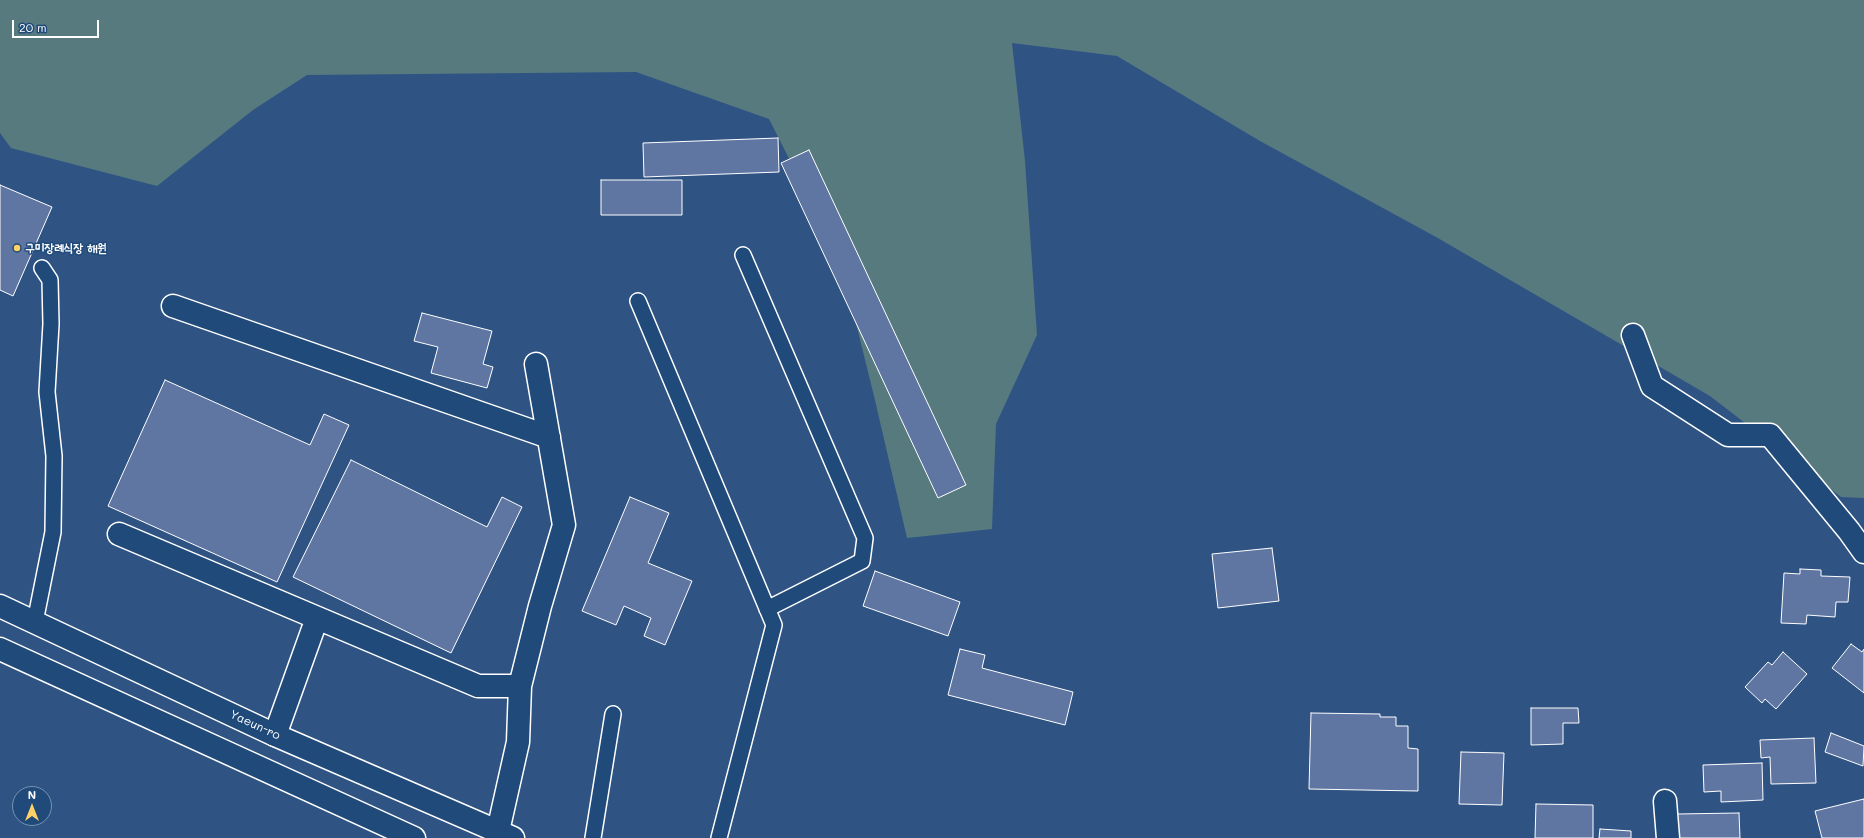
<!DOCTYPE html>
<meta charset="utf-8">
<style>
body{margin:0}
#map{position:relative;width:1864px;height:838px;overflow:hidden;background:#2f5484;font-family:Mali,sans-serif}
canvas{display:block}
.north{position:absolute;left:12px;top:786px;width:40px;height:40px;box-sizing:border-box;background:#1f4a7a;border:1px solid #7992af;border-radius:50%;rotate:0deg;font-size:11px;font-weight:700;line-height:16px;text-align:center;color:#fff}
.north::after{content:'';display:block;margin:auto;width:14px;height:18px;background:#ffd166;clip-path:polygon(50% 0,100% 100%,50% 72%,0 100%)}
.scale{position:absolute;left:12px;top:20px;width:87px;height:18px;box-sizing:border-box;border:2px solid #fff;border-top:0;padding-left:5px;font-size:12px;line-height:14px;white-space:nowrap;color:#fff;-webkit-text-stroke:3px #1f4a7a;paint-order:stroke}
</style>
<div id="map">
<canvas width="1864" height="838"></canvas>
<div class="north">N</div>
<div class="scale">20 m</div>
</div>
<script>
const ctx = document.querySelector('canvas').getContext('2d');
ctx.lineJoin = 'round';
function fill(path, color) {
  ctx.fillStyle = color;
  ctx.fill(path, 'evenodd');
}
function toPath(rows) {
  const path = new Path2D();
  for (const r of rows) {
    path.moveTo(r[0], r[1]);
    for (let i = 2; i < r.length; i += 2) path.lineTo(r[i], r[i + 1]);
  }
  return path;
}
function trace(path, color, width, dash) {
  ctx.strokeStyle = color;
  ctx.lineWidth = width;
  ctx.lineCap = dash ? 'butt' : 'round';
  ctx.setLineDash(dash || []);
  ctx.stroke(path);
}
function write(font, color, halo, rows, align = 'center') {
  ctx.font = font + ' Mali,"Poor Story",sans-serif';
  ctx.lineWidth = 3;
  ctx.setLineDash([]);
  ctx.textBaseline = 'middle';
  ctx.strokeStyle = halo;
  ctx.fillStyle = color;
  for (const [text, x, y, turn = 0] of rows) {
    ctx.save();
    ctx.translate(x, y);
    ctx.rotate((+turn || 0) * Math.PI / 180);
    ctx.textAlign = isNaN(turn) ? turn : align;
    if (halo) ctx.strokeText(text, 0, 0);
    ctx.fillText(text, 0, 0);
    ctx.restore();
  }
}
fill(toPath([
 [0,0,1864,0,1864,498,1841,497,1710,396,1436,237,1260,141,1117,56,1012,43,1025,161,1037,335,996,424,992,529,907,538,874,396,840,259,769,119,636,72,307,75,253,110,157,186,11,148,0,133]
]), '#577a7f');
const building = toPath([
 [778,138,779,172,644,177,643,143,778,138],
 [809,150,966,485,938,498,781,163,809,150],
 [601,180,682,180,682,215,601,215,601,180],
 [0,185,52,207,13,296,0,290,0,185],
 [422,313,492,331,483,364,493,367,487,388,431,373,438,347,414,341,422,313],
 [165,380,310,445,324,414,349,425,277,582,108,506,165,380],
 [351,460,487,527,502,497,522,507,451,653,293,577,351,460],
 [630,497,669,513,648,563,692,581,665,645,644,636,651,618,624,606,616,625,582,611,630,497],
 [1272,548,1279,601,1218,608,1212,554,1272,548],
 [1800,569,1821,570,1821,576,1850,577,1848,602,1836,602,1835,617,1807,615,1806,624,1781,623,1784,573,1800,574,1800,569],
 [875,571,960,602,948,636,863,606,875,571],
 [1851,644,1862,652,1864,649,1864,693,1832,668,1851,644],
 [960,649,985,655,982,668,1073,692,1065,725,948,695,960,649],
 [1783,652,1807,674,1776,709,1765,699,1762,703,1745,687,1768,662,1772,665,1783,652],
 [1531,708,1578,708,1579,723,1563,723,1563,744,1531,745,1531,708],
 [1311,713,1380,714,1380,717,1396,717,1396,726,1408,726,1408,748,1418,749,1418,791,1309,789,1311,713],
 [1831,733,1864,746,1863,766,1825,752,1831,733],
 [1814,738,1816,783,1771,784,1770,757,1761,758,1760,740,1814,738],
 [1461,752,1504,753,1502,805,1459,804,1461,752],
 [1762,763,1763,800,1721,802,1721,791,1704,792,1703,765,1762,763],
 [1864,799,1864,838,1822,838,1815,811,1864,799],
 [1536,804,1593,805,1593,838,1535,838,1536,804],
 [1739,813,1740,838,1677,838,1677,814,1739,813],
 [1600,829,1631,831,1631,838,1599,838,1600,829]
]);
fill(building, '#5f75a2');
trace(building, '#fff', 1);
const lane = toPath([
 [743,255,865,538,862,561,767,609],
 [638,301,774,625,719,838],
 [35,622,53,532,54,456,47,392,51,324,50,280,42,268],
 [593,838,613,714]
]);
const street = toPath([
 [173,306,549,437],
 [1633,335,1652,386,1728,435,1770,435,1849,531,1864,552],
 [119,534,478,686,520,686,518,742,498,831],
 [520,686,540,606,564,525,536,364],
 [275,735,317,618],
 [1665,801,1668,838]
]);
const secondary = toPath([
 [0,606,275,735,513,838],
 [0,649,414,838]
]);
trace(lane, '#fff', 18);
trace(street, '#fff', 25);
trace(secondary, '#fff', 25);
trace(lane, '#1f4a7a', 15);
trace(street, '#1f4a7a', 22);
trace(secondary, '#1f4a7a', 22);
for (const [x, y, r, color] of [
 [17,248,4,"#ffd166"]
]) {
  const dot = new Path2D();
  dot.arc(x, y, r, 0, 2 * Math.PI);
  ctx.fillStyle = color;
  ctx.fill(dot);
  trace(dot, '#1f4a7a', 1.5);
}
write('bold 12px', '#fff', '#1f4a7a', [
 ["구미장례식장 해원",25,248]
], 'left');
write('12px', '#fff', '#1f4a7a', [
 ["Yaeun-ro",255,725,25]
]);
</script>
